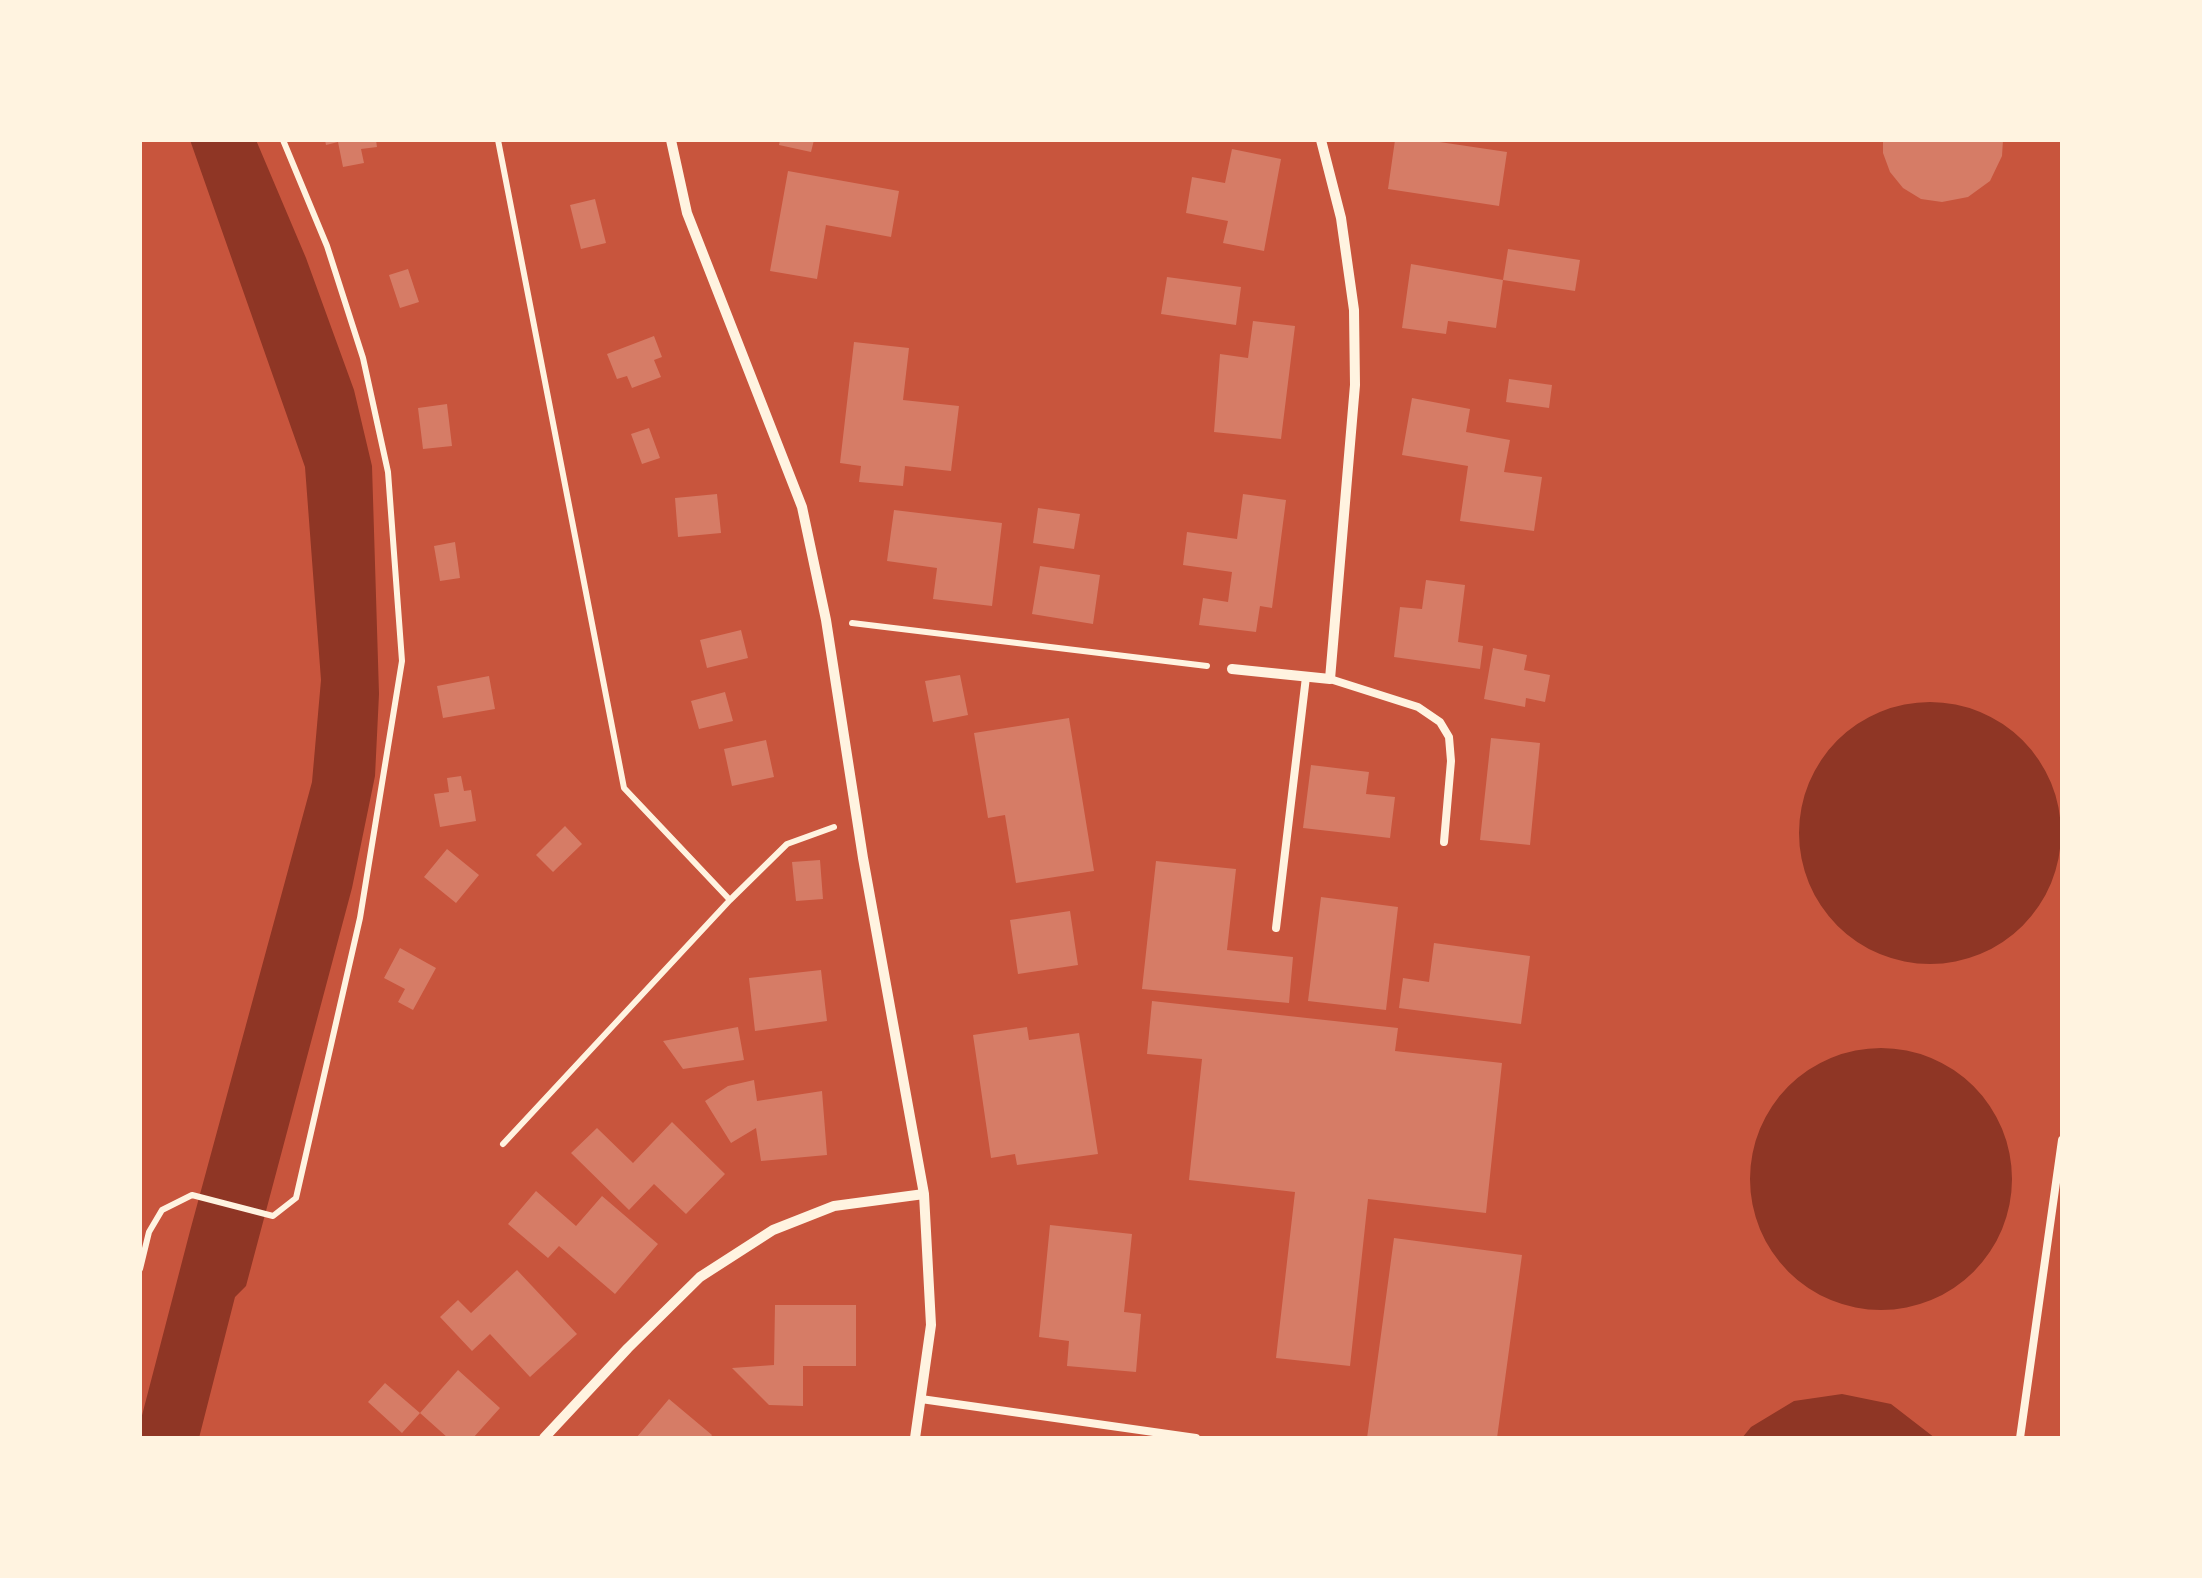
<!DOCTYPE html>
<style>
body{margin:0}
#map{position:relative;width:2202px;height:1578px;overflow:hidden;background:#c8553d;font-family:Inter,sans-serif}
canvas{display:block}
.frame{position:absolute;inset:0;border:142px solid #fff3e0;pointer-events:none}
</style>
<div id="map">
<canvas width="2202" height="1578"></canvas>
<div class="frame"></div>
</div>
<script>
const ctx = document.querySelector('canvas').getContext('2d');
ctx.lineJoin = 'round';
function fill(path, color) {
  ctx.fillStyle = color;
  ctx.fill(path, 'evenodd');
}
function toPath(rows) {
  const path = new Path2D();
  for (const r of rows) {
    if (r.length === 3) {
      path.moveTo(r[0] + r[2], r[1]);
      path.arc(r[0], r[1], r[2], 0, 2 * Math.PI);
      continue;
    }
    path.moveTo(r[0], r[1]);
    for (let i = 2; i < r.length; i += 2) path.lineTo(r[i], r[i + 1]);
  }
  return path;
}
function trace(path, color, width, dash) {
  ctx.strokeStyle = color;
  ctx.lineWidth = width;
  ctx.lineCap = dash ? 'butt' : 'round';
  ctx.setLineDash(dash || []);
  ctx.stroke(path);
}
fill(toPath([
 [190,140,256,140,306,258,354,390,372,466,379,694,375,776,352,888,246,1286,235,1297,199,1438,140,1438,140,1423,190,1231,312,782,321,680,305,467],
 [1930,833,131],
 [1881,1179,131],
 [1842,1394,1891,1404,1935,1438,1742,1438,1751,1427,1794,1401]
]), '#8f3625');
fill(toPath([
 [325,140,376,140,377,147,361,149,364,163,343,167,338,142,326,145],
 [780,140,814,140,811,152,779,145],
 [1395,140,1426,140,1507,152,1499,206,1388,189],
 [1883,140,2003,140,2002,156,1990,181,1968,197,1942,202,1921,199,1903,188,1890,172,1883,153],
 [1232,149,1281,159,1264,251,1223,243,1228,221,1186,213,1192,177,1225,183],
 [788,171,899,191,891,237,826,225,817,279,770,271],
 [595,199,606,243,581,249,570,205],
 [1508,249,1580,260,1575,291,1503,280,1496,328,1448,321,1446,334,1402,328,1411,264,1503,280],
 [408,269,419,302,400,308,389,275],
 [1167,277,1241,287,1236,325,1161,314],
 [1253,321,1295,326,1281,439,1214,432,1220,354,1248,358],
 [654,336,662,357,654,360,661,377,632,388,627,376,617,379,607,354],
 [854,342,909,348,903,400,959,406,951,471,905,466,903,486,859,482,861,466,840,463],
 [1509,379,1552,385,1549,408,1506,402],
 [1412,398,1470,409,1466,432,1510,440,1504,472,1542,477,1534,531,1460,521,1468,466,1402,455],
 [447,404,452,446,423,449,418,408],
 [649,428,660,458,642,464,631,434],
 [717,494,721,533,678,537,675,498],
 [1243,494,1286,500,1272,608,1260,606,1256,632,1199,625,1203,598,1228,602,1232,572,1183,565,1187,532,1237,539],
 [1038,508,1080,514,1074,549,1033,543],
 [894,510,1002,523,992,606,933,599,937,568,887,561],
 [455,542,460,578,440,581,434,546],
 [1040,566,1100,575,1093,624,1032,614],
 [1426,580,1465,585,1458,642,1483,646,1480,669,1394,657,1400,607,1422,609],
 [741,630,748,658,707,668,700,640],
 [1493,648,1527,655,1524,670,1550,675,1545,702,1526,698,1525,707,1484,699],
 [960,675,968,715,933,722,925,681],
 [489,676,495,709,443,718,437,686],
 [725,692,733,721,699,729,691,701],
 [1069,718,1094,871,1016,883,1005,815,988,818,974,733],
 [1491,738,1540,743,1530,845,1480,840],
 [766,740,774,777,732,786,724,749],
 [1311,765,1369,772,1366,794,1395,797,1390,838,1303,828],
 [461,776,464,791,471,790,476,821,440,827,434,794,449,792,447,778],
 [565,826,582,844,553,872,536,855],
 [447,849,479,875,456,903,424,877],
 [820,860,823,899,796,901,792,862],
 [1156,861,1236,869,1227,950,1293,957,1289,1003,1142,989],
 [1321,897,1398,907,1386,1010,1308,1001],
 [1070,911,1078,965,1018,974,1010,920],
 [1434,943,1530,956,1521,1024,1399,1008,1403,978,1429,982],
 [400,948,436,968,413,1010,398,1002,405,989,384,978],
 [821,970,827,1021,755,1031,749,978],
 [1152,1001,1398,1028,1395,1051,1502,1063,1486,1213,1368,1199,1350,1366,1276,1358,1295,1192,1189,1180,1202,1059,1147,1054],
 [738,1027,744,1060,683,1069,663,1041],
 [1027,1027,1029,1040,1079,1033,1098,1154,1017,1165,1015,1154,991,1158,973,1035],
 [754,1080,757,1101,822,1091,827,1155,761,1161,756,1128,731,1143,705,1101,728,1086],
 [672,1122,725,1174,686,1214,654,1184,629,1210,571,1153,597,1128,633,1163],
 [536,1191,576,1226,602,1196,658,1244,615,1294,559,1246,548,1258,508,1224],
 [1050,1225,1132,1234,1124,1312,1141,1314,1136,1372,1067,1366,1069,1341,1039,1337],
 [1394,1238,1522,1255,1497,1438,1367,1438],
 [517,1270,577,1334,530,1377,490,1334,472,1351,440,1317,458,1300,471,1313],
 [775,1305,856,1305,856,1366,803,1366,803,1406,769,1405,732,1368,774,1365],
 [458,1370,500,1408,473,1438,448,1438,420,1413],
 [385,1383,420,1413,402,1433,368,1402],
 [669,1399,712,1435,710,1438,636,1438]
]), '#d67c66');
trace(toPath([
 [498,140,624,788,730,900],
 [852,623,1207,666],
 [503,1144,730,900,787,844,834,827],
 [140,1269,149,1232,162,1210,192,1195,273,1216,296,1198,360,918,402,661,388,472,363,358,327,246,283,140]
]), '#fff3e0', 6);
trace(toPath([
 [1330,679,1418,707,1440,722,1449,737,1451,761,1444,842],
 [1276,928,1306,677],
 [921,1399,1196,1438],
 [2020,1438,2062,1140]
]), '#fff3e0', 8);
trace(toPath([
 [671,140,687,213,802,507,826,620,863,858,924,1194,931,1325,915,1438],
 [1232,669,1330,679,1355,385,1354,310,1341,218,1321,140],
 [544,1438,628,1348,700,1277,773,1230,834,1206,924,1194]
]), '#fff3e0', 10);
</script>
